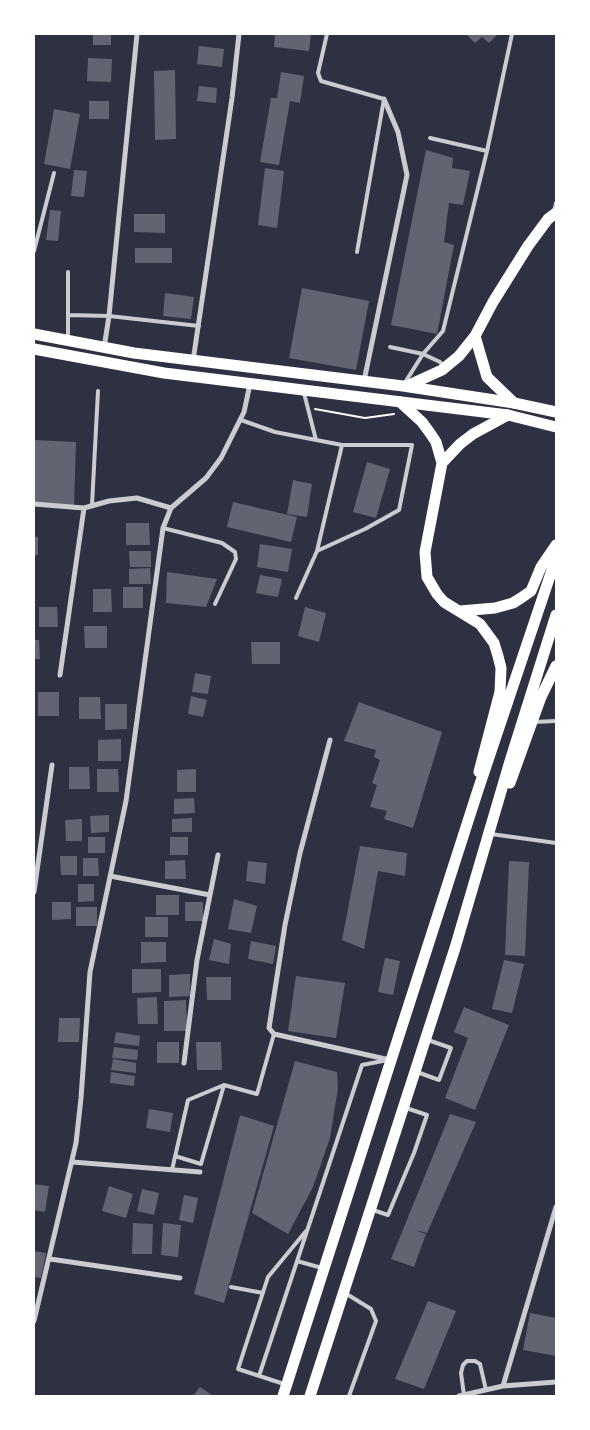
<!DOCTYPE html>
<style>
body{margin:0}
#map{position:relative;width:590px;height:1430px;overflow:hidden;background:#2d3142;font-family:"PT Sans",sans-serif}
canvas{display:block}
.frame{position:absolute;inset:0;border:35px solid #fff;pointer-events:none}
</style>
<div id="map">
<canvas width="590" height="1430"></canvas>
<div class="frame"></div>
</div>
<script>
const ctx = document.querySelector('canvas').getContext('2d');
ctx.lineJoin = 'round';
function fill(path, color) {
  ctx.fillStyle = color;
  ctx.fill(path, 'evenodd');
}
function toPath(rows) {
  const path = new Path2D();
  for (const r of rows) {
    path.moveTo(r[0], r[1]);
    for (let i = 2; i < r.length; i += 2) path.lineTo(r[i], r[i + 1]);
  }
  return path;
}
function trace(path, color, width, dash) {
  ctx.strokeStyle = color;
  ctx.lineWidth = width;
  ctx.lineCap = dash ? 'butt' : 'round';
  ctx.setLineDash(dash || []);
  ctx.stroke(path);
}
fill(toPath([
 [93,34,111,34,111,45,93,45],
 [275,34,311,34,309,51,274,47],
 [466,34,498,34,489,43,482,37,475,43],
 [199,46,224,49,222,67,197,64],
 [88,58,112,59,111,82,87,81],
 [175,70,176,139,155,140,154,71],
 [281,72,304,76,300,103,290,101,279,165,260,162,271,98,277,98],
 [199,86,217,88,216,103,197,101],
 [89,101,109,101,109,119,89,119],
 [54,109,80,114,70,169,44,164],
 [426,150,453,158,452,168,470,171,463,205,449,203,444,242,454,245,437,334,391,325],
 [265,168,284,171,277,228,258,225],
 [74,170,87,171,84,197,71,196],
 [50,210,61,211,58,241,46,240],
 [134,214,165,214,165,233,134,232],
 [135,248,172,248,172,263,135,263],
 [302,288,369,301,356,370,289,358],
 [165,293,194,297,191,319,163,316],
 [34,440,76,442,74,505,34,502],
 [367,462,390,469,376,518,353,512],
 [293,480,312,484,307,517,287,514],
 [233,502,297,517,291,542,227,527],
 [126,523,149,523,150,545,126,545],
 [34,537,38,537,38,555,34,555],
 [260,544,292,549,288,572,257,567],
 [129,551,151,551,151,567,130,567],
 [150,568,151,584,129,584,129,569],
 [167,572,217,579,206,607,166,603],
 [260,575,282,579,278,597,256,593],
 [123,587,143,587,143,608,123,608],
 [93,589,111,589,112,612,93,612],
 [39,607,57,607,58,627,39,627],
 [305,607,326,613,319,642,298,636],
 [84,626,107,626,107,648,85,648],
 [34,640,39,640,40,659,34,659],
 [251,642,280,642,280,664,252,664],
 [195,673,211,676,208,694,192,692],
 [38,692,59,692,59,716,38,716],
 [191,696,207,700,203,717,188,714],
 [79,697,100,697,101,719,79,719],
 [359,702,442,732,413,828,384,819,387,811,370,807,377,785,372,783,380,760,374,757,376,750,344,741],
 [105,704,127,704,127,729,105,730],
 [121,739,121,761,98,761,98,740],
 [69,767,89,767,90,789,69,789],
 [97,769,118,769,119,792,97,792],
 [196,769,196,792,177,792,177,770],
 [194,798,195,813,174,814,174,799],
 [109,815,109,832,91,833,90,816],
 [192,818,192,832,172,832,172,819],
 [82,819,82,841,66,841,65,820],
 [88,837,105,837,105,853,88,853],
 [170,837,188,837,188,855,170,855],
 [360,846,407,853,405,876,378,871,364,949,342,940],
 [60,856,77,856,77,875,61,875],
 [83,858,98,858,99,876,83,876],
 [185,860,186,879,165,879,165,861],
 [248,861,267,863,265,884,246,881],
 [509,861,529,862,525,956,505,955],
 [78,884,94,884,94,901,78,902],
 [156,895,179,895,179,915,156,915],
 [234,899,257,906,251,933,228,929],
 [52,902,71,902,71,919,52,920],
 [185,902,203,902,203,921,185,921],
 [76,907,97,907,97,926,76,926],
 [145,917,168,917,168,937,145,937],
 [214,939,231,944,229,964,209,960],
 [251,941,276,946,273,964,248,959],
 [141,942,166,942,166,962,141,963],
 [385,958,400,961,393,995,378,992],
 [504,960,524,964,512,1013,492,1009],
 [132,969,161,969,161,992,132,993],
 [190,974,190,996,169,997,169,975],
 [296,976,345,983,336,1038,288,1031],
 [206,977,231,977,231,1000,207,1000],
 [157,997,158,1024,138,1024,137,998],
 [186,1000,187,1031,164,1031,164,1001],
 [464,1007,509,1025,475,1110,445,1098,468,1038,454,1032],
 [59,1018,80,1018,79,1042,58,1042],
 [116,1032,140,1036,139,1046,114,1043],
 [157,1042,179,1042,179,1063,157,1063],
 [196,1042,221,1042,222,1070,197,1070],
 [114,1047,138,1050,137,1060,112,1058],
 [113,1059,136,1063,136,1073,111,1070],
 [295,1061,337,1072,338,1088,330,1138,313,1187,288,1234,252,1213],
 [111,1072,135,1076,134,1086,110,1083],
 [149,1109,173,1113,170,1132,146,1128],
 [450,1114,476,1122,427,1233,415,1230,426,1234,414,1267,391,1259],
 [240,1115,274,1126,224,1303,194,1294],
 [34,1184,49,1186,45,1212,34,1210],
 [109,1186,133,1194,126,1218,102,1211],
 [142,1189,159,1193,154,1215,137,1211],
 [184,1195,198,1198,193,1223,179,1220],
 [133,1223,153,1224,152,1254,132,1254],
 [163,1223,181,1225,178,1257,161,1255],
 [34,1251,46,1253,41,1278,34,1277],
 [428,1301,456,1311,424,1389,395,1379],
 [530,1313,556,1318,556,1356,523,1350],
 [200,1387,213,1396,193,1396]
]), '#626471');
trace(toPath([
 [315,409,365,418,394,414]
]), '#fff', 2);
trace(toPath([
 [327,34,318,73,321,81,384,99,357,252],
 [430,138,487,151,512,34],
 [554,212,556,203],
 [34,251,54,173],
 [69,315,109,316,199,326],
 [68,339,68,272],
 [390,347,423,354,404,384],
 [444,367,440,362,423,354,443,331,487,151],
 [304,393,316,440],
 [241,420,275,432,342,445,317,551,296,598],
 [92,505,98,391],
 [163,528,222,543,235,552,236,559,215,604],
 [317,551,365,529,399,510,412,445,342,445],
 [534,722,556,721],
 [491,834,556,843],
 [417,1072,439,1080,451,1048,428,1040],
 [175,1156,201,1164,224,1085],
 [172,1170,188,1100,224,1085,257,1094,274,1034],
 [373,1210,388,1215,414,1153,427,1115,406,1108],
 [297,1261,322,1268],
 [231,1287,263,1293],
 [345,1293,371,1309,376,1321,349,1396],
 [259,1376,362,1065,388,1060],
 [284,1384,238,1369,268,1277,306,1231],
 [464,1395,461,1373,463,1365,467,1361,475,1361,480,1364,486,1390]
]), '#caccd0', 4);
trace(toPath([
 [104,348,109,316,137,34],
 [193,361,232,98,239,34],
 [364,381,407,175,398,132,384,99],
 [34,504,84,508,109,501,137,498,171,508],
 [60,675,84,508],
 [330,740,300,853,285,925,269,1028,274,1034,390,1060],
 [110,876,210,895],
 [34,892,52,765],
 [184,1063,197,960,218,855],
 [72,1162,200,1172],
 [50,1259,180,1278],
 [34,1321,76,1143,81,1098,90,972,126,801,163,528,171,508,206,478,221,458,244,412,250,384],
 [503,1386,556,1207],
 [459,1396,503,1386,556,1382]
]), '#caccd0', 5);
trace(toPath([
 [34,334,134,353,403,386,514,403,556,412],
 [34,349,164,373,508,415,556,427]
]), '#fff', 11);
trace(toPath([
 [475,336,487,377,514,403],
 [407,386,442,370,459,356,475,336,493,302,528,246,548,219,556,213],
 [400,402,422,422,430,433,436,442,442,463,425,552,427,577,437,594,444,602,480,624,494,643,498,656,501,668,500,692,479,772],
 [442,463,460,444,473,434,508,415],
 [460,611,495,608,513,603,521,598,531,591,541,567,556,545],
 [510,783,541,697,556,666],
 [283,1396,478,790,556,558],
 [310,1396,455,948,510,761,556,615]
]), '#fff', 11);
</script>
